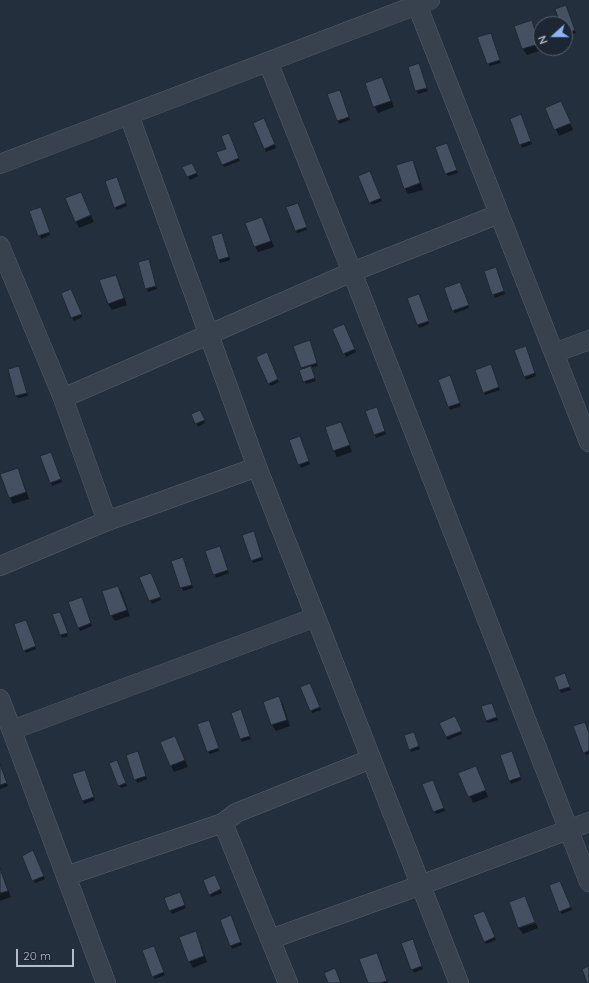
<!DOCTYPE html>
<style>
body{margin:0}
#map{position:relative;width:589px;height:983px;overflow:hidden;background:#242f3e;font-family:Quicksand,sans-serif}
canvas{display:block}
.north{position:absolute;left:533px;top:16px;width:40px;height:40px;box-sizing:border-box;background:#1d2633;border:1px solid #59626f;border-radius:50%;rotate:249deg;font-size:11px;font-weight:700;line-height:16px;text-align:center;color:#b4bcc9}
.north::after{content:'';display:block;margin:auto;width:14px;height:18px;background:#8ab4f8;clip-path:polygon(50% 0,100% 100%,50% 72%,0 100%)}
.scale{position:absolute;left:16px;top:949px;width:58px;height:18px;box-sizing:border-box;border:2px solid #b4bcc9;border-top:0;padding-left:5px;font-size:12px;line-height:14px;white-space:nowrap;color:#b4bcc9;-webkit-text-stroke:3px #1d2633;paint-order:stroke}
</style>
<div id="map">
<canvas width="589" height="983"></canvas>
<div class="north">N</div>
<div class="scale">20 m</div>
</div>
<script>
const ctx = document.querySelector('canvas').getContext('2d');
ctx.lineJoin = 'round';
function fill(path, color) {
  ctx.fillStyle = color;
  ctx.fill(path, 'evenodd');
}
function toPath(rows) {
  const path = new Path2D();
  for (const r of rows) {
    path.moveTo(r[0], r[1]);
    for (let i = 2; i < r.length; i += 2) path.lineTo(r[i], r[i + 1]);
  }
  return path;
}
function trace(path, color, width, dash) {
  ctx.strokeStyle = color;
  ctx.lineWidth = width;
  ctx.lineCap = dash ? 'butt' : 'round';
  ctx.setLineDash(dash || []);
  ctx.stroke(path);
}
fill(toPath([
 [566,6,576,33,566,36,565,24,561,24],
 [531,21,535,28,542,50,527,55,523,49,516,27],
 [492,37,501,63,490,66,488,63],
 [409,67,420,67,428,91,418,94],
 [382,78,385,84,394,107,378,113,374,106],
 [341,94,350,120,339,124,329,95],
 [561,102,573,130,559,136,546,108],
 [522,118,532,144,522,148,511,119],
 [265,122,276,148,266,152,254,124],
 [230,137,240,161,224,167,222,164],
 [447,144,458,173,448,176,446,173],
 [412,161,416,167,423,190,408,194,405,188],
 [192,164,198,176,190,180,184,168],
 [371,175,382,201,372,205,370,202],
 [118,181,127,206,117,210,115,207],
 [81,193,94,222,79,228,76,221],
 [298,204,307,230,297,233,296,230],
 [42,211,50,235,41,239,31,212],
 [262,218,265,224,274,247,258,252,255,246],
 [212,237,223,237,230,260,220,263],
 [149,261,157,289,148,292,139,263],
 [497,271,505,294,495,298,485,272],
 [116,276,119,282,127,305,112,310,108,304],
 [462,286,469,308,455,313,453,311],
 [62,293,72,293,82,317,74,321],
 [420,298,429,324,419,328,408,299],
 [345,328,356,352,346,357,334,330],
 [311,344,318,366,311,368,316,381,306,384,304,381,303,370,294,346],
 [527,350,536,376,526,380,515,351],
 [268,356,279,382,270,386,269,383],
 [491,365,500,390,485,395,484,392],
 [19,367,28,396,18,398,16,396],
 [451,379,461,406,450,410,440,380],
 [378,411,386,434,376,438,367,412],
 [202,414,205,423,198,427,193,415],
 [341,423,344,429,352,452,337,457,334,451,326,428],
 [301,440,310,464,301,468,290,441],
 [41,456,52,456,62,482,52,486],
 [17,469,21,476,29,499,13,504,10,498,2,475],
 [255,535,263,560,253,563,252,560],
 [221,550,229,573,216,578,207,552],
 [183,559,193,588,183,591,173,562],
 [152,577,161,600,152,604,141,578],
 [118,587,122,593,130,616,115,621,111,615],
 [83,601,92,626,80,631,79,628],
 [54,615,61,616,68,636,62,638],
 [27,624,36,649,26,653,24,650],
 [565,674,571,690,561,693,555,677],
 [311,687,321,710,312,713,311,710],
 [279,697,283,704,290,726,276,731,272,725,265,702],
 [493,707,498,720,488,723,486,721],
 [241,710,251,739,242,742,232,714],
 [457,720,462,734,448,740,441,724],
 [210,724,219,751,210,754,208,752],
 [414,733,420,749,411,752,410,749],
 [589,734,589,754,586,755,584,752],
 [175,737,188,767,174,772,161,743],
 [139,755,147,779,137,783,127,756],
 [513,755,521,780,511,784,501,756],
 [0,764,8,786,0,789],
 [110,764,118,764,127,786,121,788],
 [85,771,95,800,84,804,74,774],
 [460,773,479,774,488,797,473,803],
 [434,784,445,811,436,814,434,811],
 [34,855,45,879,35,883,23,856],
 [0,869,11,897,0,901],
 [216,879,222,893,211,897,210,894],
 [562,885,572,910,562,914,560,911],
 [181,896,186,908,172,914,165,899],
 [525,897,535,921,519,927],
 [485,915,496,940,486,944,484,941],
 [233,919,242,945,232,949,221,920],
 [536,923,538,928,523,934,519,928],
 [195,932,199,939,207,962,193,968,189,961],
 [414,943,423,969,414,973,402,944],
 [155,950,165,975,155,979,153,976],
 [376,954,380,961,388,983,369,983]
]), '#0007');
const building = toPath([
 [566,5,575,30,565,33,565,24,560,24,555,9,566,5],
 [532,20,539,44,522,49,514,26,532,20],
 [491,33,500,60,487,64,477,37,491,33],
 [419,63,427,88,415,91,408,67,419,63],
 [382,77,391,101,373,107,365,83,382,77],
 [340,90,349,117,337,121,327,94,340,90],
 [561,101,571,123,554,130,545,108,561,101],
 [521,114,531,141,519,145,510,119,521,114],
 [264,118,275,144,264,149,253,123,264,118],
 [229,133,239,158,222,165,216,152,226,149,221,136,229,133],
 [447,143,457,170,445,174,435,147,447,143],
 [413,160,420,183,404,189,396,165,413,160],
 [192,163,197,173,187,177,182,167,192,163],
 [370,171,381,198,369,203,358,176,370,171],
 [117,177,126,203,114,208,105,181,117,177],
 [81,192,91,215,75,222,65,198,81,192],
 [298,203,307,227,295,231,286,207,298,203],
 [41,207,50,232,38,236,29,211,41,207],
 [262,217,271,241,254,247,245,223,262,217],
 [222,233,229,257,218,260,211,236,222,233],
 [149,259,156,286,145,289,138,262,149,259],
 [496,267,504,291,492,295,484,271,496,267],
 [116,275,124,298,108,304,99,280,116,275],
 [460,282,469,305,452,311,444,288,460,282],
 [71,289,82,314,71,318,61,293,71,289],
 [419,294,429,321,417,325,407,298,419,294],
 [344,324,355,349,343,354,332,329,344,324],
 [310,340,317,363,301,368,293,346,310,340],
 [526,346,535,373,524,377,514,350,526,346],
 [267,352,278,379,268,384,256,357,267,352],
 [491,364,499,387,483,393,475,370,491,364],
 [19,366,27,393,15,396,8,369,19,366],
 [311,366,315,378,303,382,299,370,311,366],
 [450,375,460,403,448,407,438,380,450,375],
 [377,407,385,431,374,435,365,411,377,407],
 [200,410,205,420,195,424,191,414,200,410],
 [341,422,350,445,333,451,325,427,341,422],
 [300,436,309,461,298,465,289,440,300,436],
 [51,452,61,479,50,483,40,456,51,452],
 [18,468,26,492,9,498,0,474,18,468],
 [254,531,262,557,251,561,242,535,254,531],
 [220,546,228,570,213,575,205,551,220,546],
 [183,557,192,585,180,588,171,561,183,557],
 [151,573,161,597,149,601,139,577,151,573],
 [118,586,127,610,110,616,102,591,118,586],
 [82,597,91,623,78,628,68,602,82,597],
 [60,612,68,633,60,635,52,614,60,612],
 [26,620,36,646,23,651,14,624,26,620],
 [565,673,570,687,559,690,554,677,565,673],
 [310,683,320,707,310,711,300,687,310,683],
 [279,696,287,720,271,725,263,702,279,696],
 [492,703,497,717,486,721,481,706,492,703],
 [241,709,250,736,240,739,231,713,241,709],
 [455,716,462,731,446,737,439,723,455,716],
 [209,720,219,748,207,752,197,724,209,720],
 [585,722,589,733,589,751,583,753,573,726,585,722],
 [414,732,419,746,409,750,404,735,414,732],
 [175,736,185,760,170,766,160,742,175,736],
 [138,751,146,776,134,780,126,755,138,751],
 [512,751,521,777,509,781,500,755,512,751],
 [117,760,126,783,118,786,109,763,117,760],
 [0,764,7,783,0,785,0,764],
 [476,766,486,790,468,797,458,773,476,766],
 [85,770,94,797,82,801,72,774,85,770],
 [433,780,444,808,433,812,422,784,433,780],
 [33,850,44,876,32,881,22,856,33,850],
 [0,868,8,891,0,893,0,868],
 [215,875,221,889,209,895,203,880,215,875],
 [560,881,571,907,559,912,549,885,560,881],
 [180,892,185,905,169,911,164,898,180,892],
 [525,896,535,922,518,928,509,902,525,896],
 [484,911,495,937,484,942,473,915,484,911],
 [231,915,241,942,230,946,220,920,231,915],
 [196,931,204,956,188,962,179,937,196,931],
 [413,939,422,966,411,970,401,943,413,939],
 [154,946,164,972,152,977,142,950,154,946],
 [377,953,387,981,380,983,368,983,359,959,377,953],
 [589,966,589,983,587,983,582,969,589,966],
 [335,968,341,983,328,983,324,973,335,968]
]);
fill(building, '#455162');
trace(building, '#1f2835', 1);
const street = toPath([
 [417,5,589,442],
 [268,62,352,272,589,882],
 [129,115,257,467,459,983],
 [0,164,430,0],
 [0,246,63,398,107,521],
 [554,353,589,340],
 [63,398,352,272,499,214],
 [0,566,107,521,257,467],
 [0,699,106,983],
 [12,730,316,617],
 [223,823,288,983],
 [66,876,223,823,236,813,371,759],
 [271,939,421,885,589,822]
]);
trace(street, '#565f6c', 20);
trace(street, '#38414e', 19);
</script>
